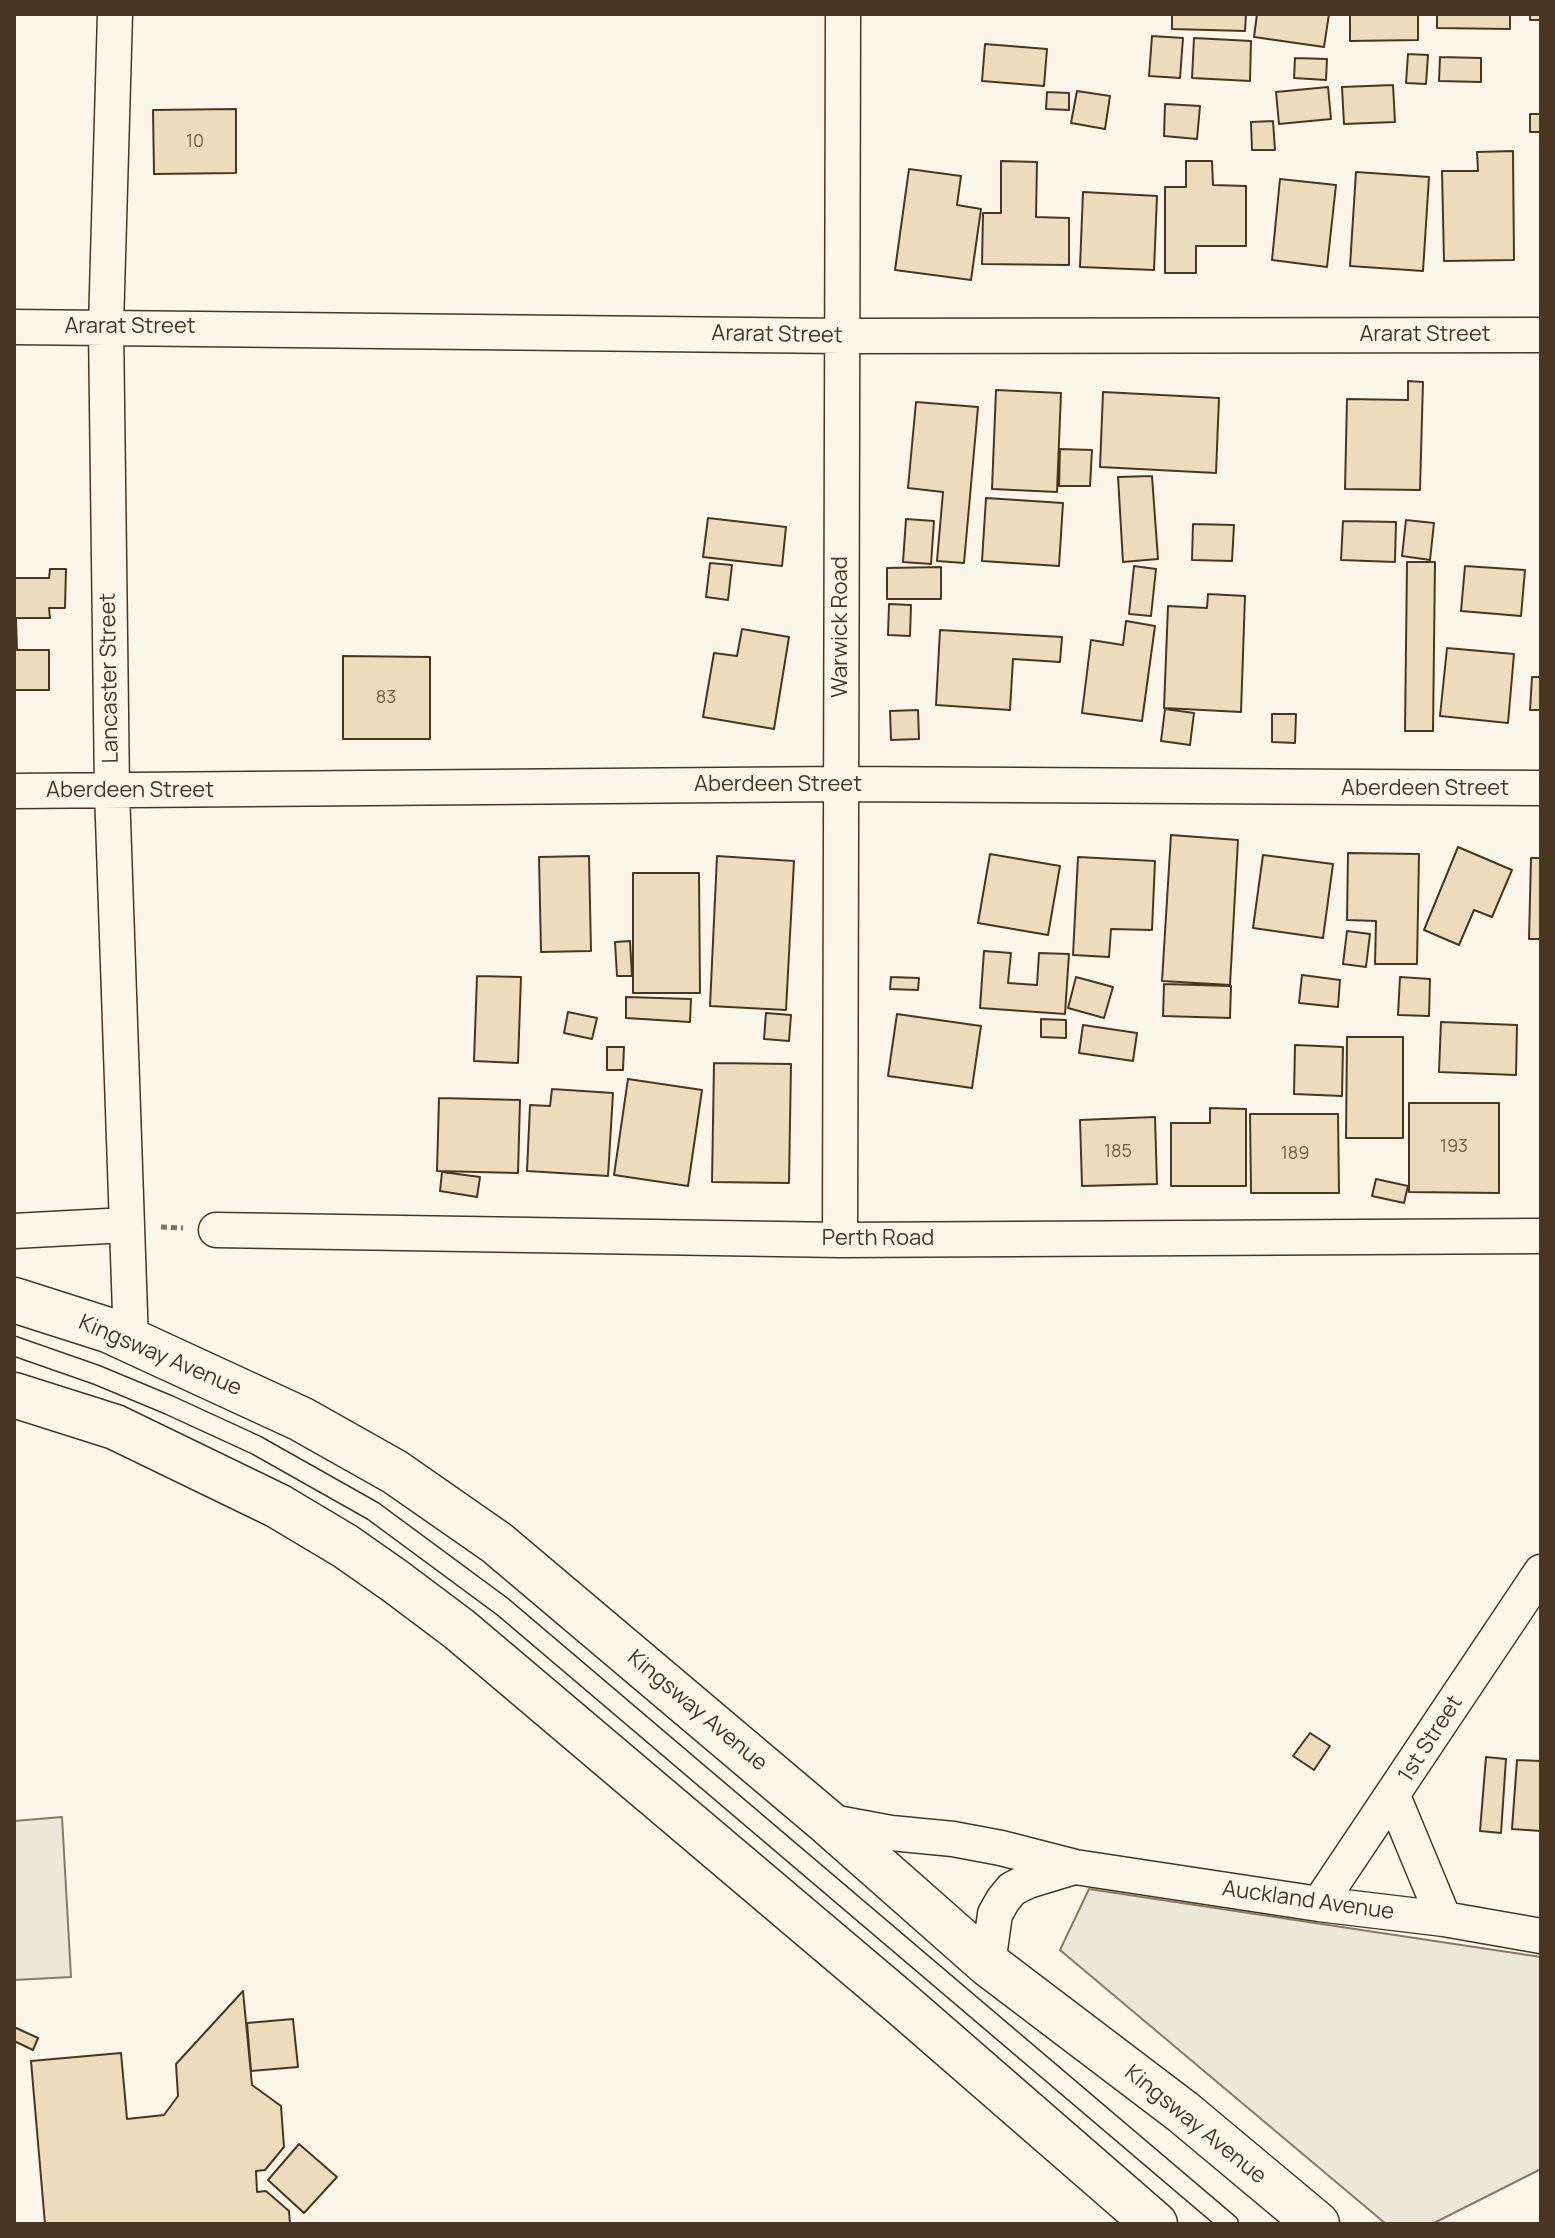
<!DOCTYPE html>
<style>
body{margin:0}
#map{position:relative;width:1555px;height:2238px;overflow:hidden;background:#fbf6e9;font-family:Manrope,sans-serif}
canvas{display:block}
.frame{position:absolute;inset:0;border:16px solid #4a3520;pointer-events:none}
</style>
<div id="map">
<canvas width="1555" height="2238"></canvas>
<div class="frame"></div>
</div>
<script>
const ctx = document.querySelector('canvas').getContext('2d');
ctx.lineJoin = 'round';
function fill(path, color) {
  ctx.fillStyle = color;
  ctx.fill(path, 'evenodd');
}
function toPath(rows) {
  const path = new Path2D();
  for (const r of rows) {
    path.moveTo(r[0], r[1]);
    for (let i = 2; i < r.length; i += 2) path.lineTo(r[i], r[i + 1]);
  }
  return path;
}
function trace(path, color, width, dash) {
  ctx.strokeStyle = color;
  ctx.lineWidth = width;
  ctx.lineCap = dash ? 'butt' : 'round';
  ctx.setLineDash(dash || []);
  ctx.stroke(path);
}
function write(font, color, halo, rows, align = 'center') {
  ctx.font = font + ' Manrope,sans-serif';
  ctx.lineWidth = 6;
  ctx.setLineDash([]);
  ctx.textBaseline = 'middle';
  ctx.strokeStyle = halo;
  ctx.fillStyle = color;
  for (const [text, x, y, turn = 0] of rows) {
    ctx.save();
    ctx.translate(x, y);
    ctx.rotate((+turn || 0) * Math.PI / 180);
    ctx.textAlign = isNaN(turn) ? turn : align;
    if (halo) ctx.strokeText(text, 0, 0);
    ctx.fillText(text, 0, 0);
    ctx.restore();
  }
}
const parking = toPath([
 [62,1817,71,1977,14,1980,14,1821,62,1817],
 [1089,1889,1541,1957,1541,2169,1432,2224,1386,2224,1060,1950,1089,1889]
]);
fill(parking, '#ede7d9');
trace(parking, '#887966', 2);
const building = toPath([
 [1172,14,1246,14,1245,31,1172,29,1172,14],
 [1257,14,1329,14,1324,47,1254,37,1257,14],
 [1350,14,1418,14,1418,40,1350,41,1350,14],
 [1437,14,1510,14,1510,29,1437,28,1437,14],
 [1530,14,1541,14,1541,20,1530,20,1530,14],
 [1152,36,1183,38,1180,78,1149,76,1152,36],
 [1194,38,1251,41,1250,81,1192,78,1194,38],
 [985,44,1047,49,1044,86,982,81,985,44],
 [1408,54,1428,55,1426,84,1406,83,1408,54],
 [1440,57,1481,58,1481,82,1439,81,1440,57],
 [1295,58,1327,59,1326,80,1294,78,1295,58],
 [1393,85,1395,122,1344,124,1342,87,1393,85],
 [1328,87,1331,119,1279,124,1276,92,1328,87],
 [1077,91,1110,96,1105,129,1071,123,1077,91],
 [1047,92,1069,93,1069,110,1046,109,1047,92],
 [1165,104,1200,106,1197,139,1164,136,1165,104],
 [236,109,236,173,154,174,153,110,236,109],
 [1530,114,1541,114,1541,132,1530,132,1530,114],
 [1273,121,1275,150,1252,150,1251,122,1273,121],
 [1513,151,1514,260,1444,261,1442,171,1478,171,1477,152,1513,151],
 [1001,161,1037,162,1036,217,1069,218,1069,265,982,264,983,213,1001,213,1001,161],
 [1186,161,1212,161,1213,185,1246,186,1246,246,1196,246,1196,273,1165,273,1165,187,1186,187,1186,161],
 [909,169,961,176,957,205,981,209,971,280,895,270,909,169],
 [1356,172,1429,177,1423,271,1350,266,1356,172],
 [1280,179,1336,185,1327,267,1272,260,1280,179],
 [1083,192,1157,196,1154,270,1080,267,1083,192],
 [1408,381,1423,382,1420,490,1345,489,1347,399,1408,400,1408,381],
 [996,390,1061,393,1057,492,992,489,996,390],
 [1103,392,1219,398,1216,473,1100,467,1103,392],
 [916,402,978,407,964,563,937,561,943,492,908,488,916,402],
 [1060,449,1092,450,1090,486,1059,486,1060,449],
 [1152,476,1158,559,1123,562,1118,477,1152,476],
 [986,498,1063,503,1059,566,982,561,986,498],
 [708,518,786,527,782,566,703,557,708,518],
 [906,519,934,521,931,564,903,562,906,519],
 [1406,520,1434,523,1430,560,1402,556,1406,520],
 [1343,521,1396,522,1395,562,1341,560,1343,521],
 [1193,524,1234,525,1232,561,1192,560,1193,524],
 [1407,562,1435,562,1433,731,1405,731,1407,562],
 [710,563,732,565,728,600,706,597,710,563],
 [1134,566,1156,569,1151,616,1129,614,1134,566],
 [1465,566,1525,570,1521,616,1461,611,1465,566],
 [941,567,941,599,887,599,887,568,941,567],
 [50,569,66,569,65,608,49,608,50,618,16,618,17,650,49,650,49,690,14,690,14,578,49,578,50,569],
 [1208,594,1245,596,1241,712,1164,708,1168,606,1207,608,1208,594],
 [889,604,911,605,910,636,888,635,889,604],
 [1126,621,1155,626,1142,721,1082,713,1091,640,1123,645,1126,621],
 [742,629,789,637,774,729,703,717,714,653,737,656,742,629],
 [940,630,1062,637,1060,662,1013,659,1010,710,936,705,940,630],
 [1447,648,1514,654,1508,723,1440,716,1447,648],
 [343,656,430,657,430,739,343,739,343,656],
 [1532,677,1541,677,1541,710,1530,710,1532,677],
 [1165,709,1194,713,1190,745,1161,741,1165,709],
 [918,710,919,739,891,740,890,711,918,710],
 [1272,714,1296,714,1295,743,1272,742,1272,714],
 [1171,835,1238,840,1230,985,1162,981,1171,835],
 [1458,847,1512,870,1492,917,1474,910,1459,945,1424,930,1458,847],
 [1348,853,1419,854,1417,964,1375,964,1376,921,1347,920,1348,853],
 [990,854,1060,866,1048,935,978,923,990,854],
 [1263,855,1333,864,1323,938,1253,928,1263,855],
 [589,856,591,951,541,952,539,857,589,856],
 [717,856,794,861,786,1010,710,1006,717,856],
 [1078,857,1155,861,1152,930,1111,929,1109,957,1073,955,1078,857],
 [1531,858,1541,858,1541,939,1529,939,1531,858],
 [633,873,699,873,700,993,633,993,633,873],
 [1347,931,1370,934,1366,967,1343,964,1347,931],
 [630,941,632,976,617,976,615,942,630,941],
 [984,951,1011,953,1008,983,1037,985,1039,953,1069,954,1065,1014,980,1008,984,951],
 [1302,975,1340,980,1338,1007,1299,1003,1302,975],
 [477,976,521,977,518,1063,474,1061,477,976],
 [891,977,919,978,918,990,890,989,891,977],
 [1076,977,1113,987,1104,1018,1068,1008,1076,977],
 [1400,977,1430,979,1429,1016,1398,1015,1400,977],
 [1164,984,1231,986,1230,1018,1163,1016,1164,984],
 [626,997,691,999,690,1022,626,1018,626,997],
 [568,1012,597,1018,592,1039,564,1033,568,1012],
 [766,1013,791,1015,789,1041,764,1039,766,1013],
 [897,1014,981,1026,972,1088,888,1076,897,1014],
 [1041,1019,1066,1020,1066,1038,1041,1037,1041,1019],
 [1441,1022,1517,1025,1516,1075,1439,1072,1441,1022],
 [1083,1025,1137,1033,1133,1061,1079,1053,1083,1025],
 [1347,1037,1403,1037,1403,1138,1346,1138,1347,1037],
 [1295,1045,1343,1047,1342,1096,1294,1094,1295,1045],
 [607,1047,624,1047,623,1070,607,1070,607,1047],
 [714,1063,791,1064,789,1183,712,1182,714,1063],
 [628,1079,702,1090,688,1186,614,1175,628,1079],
 [552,1089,613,1093,608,1176,527,1171,530,1105,550,1106,552,1089],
 [439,1098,520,1100,518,1173,437,1171,439,1098],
 [1409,1103,1499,1103,1499,1193,1409,1192,1409,1103],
 [1210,1108,1246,1109,1246,1186,1171,1186,1171,1123,1210,1123,1210,1108],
 [1250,1114,1338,1114,1339,1193,1251,1193,1250,1114],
 [1155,1117,1157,1184,1082,1186,1080,1120,1155,1117],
 [442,1172,480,1177,477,1197,440,1191,442,1172],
 [1376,1179,1408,1186,1404,1203,1372,1196,1376,1179],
 [1310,1733,1330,1746,1314,1770,1293,1756,1310,1733],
 [1486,1757,1506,1759,1501,1833,1480,1831,1486,1757],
 [1517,1760,1541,1761,1541,1831,1512,1829,1517,1760],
 [243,1991,252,2085,281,2106,284,2147,265,2170,256,2171,257,2192,266,2191,289,2211,290,2224,45,2224,31,2061,121,2053,127,2119,164,2115,178,2096,176,2064,243,1991],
 [293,2019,298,2067,251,2071,247,2023,293,2019],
 [14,2027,38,2038,33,2050,14,2041,14,2027],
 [299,2144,337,2177,304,2213,268,2180,299,2144]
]);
fill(building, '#ecdcbc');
trace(building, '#4a3520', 2);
const service = toPath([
 [14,1346,97,1375,169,1405,256,1445,373,1511,503,1607,1229,2224]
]);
const minor = toPath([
 [115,14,106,326,112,791,131,1342],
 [14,327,841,336,1541,335],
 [14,791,841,784,1541,788],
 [216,1230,840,1240,1541,1236],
 [14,1231,126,1225],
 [840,1240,843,14],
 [1393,1796,1444,1919],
 [826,1821,891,1833,953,1839,1001,1848,1075,1867,1319,1904,1444,1919,1541,1936],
 [1319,1904,1541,1572],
 [988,1964,995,1914,1003,1900,1012,1889,1028,1881,1074,1867]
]);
const secondary = toPath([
 [14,1300,108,1330,301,1419,395,1472,497,1543,826,1821,988,1964,1183,2112,1317,2224],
 [14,1395,115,1427,278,1506,345,1546,395,1581,459,1629,648,1789,902,2004,1155,2224]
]);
trace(service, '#4a3520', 21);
trace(minor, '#4a3520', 37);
trace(secondary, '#4a3520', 47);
trace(toPath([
 [161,1227,183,1228]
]), '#7f6f5c', 5, [6, 4]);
trace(service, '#fbf6e9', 18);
trace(minor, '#fbf6e9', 34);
trace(secondary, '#fbf6e9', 44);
write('18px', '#725f47', null, [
 ["10",195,142],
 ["83",386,698],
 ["193",1454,1147],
 ["185",1118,1152],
 ["189",1295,1154]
]);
write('22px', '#4a3520', '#fbf6e9', [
 ["Ararat Street",130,327],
 ["Ararat Street",777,335,1],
 ["Ararat Street",1425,335],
 ["Warwick Road",841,627,-90],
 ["Lancaster Street",110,678,-91],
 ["Aberdeen Street",778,785],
 ["Aberdeen Street",1425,789],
 ["Aberdeen Street",130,791],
 ["Perth Road",878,1239],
 ["Kingsway Avenue",160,1356,23],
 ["Kingsway Avenue",697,1711,40],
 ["1st Street",1431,1739,-57],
 ["Auckland Avenue",1308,1901,8],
 ["Kingsway Avenue",1195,2125,39]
]);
</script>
